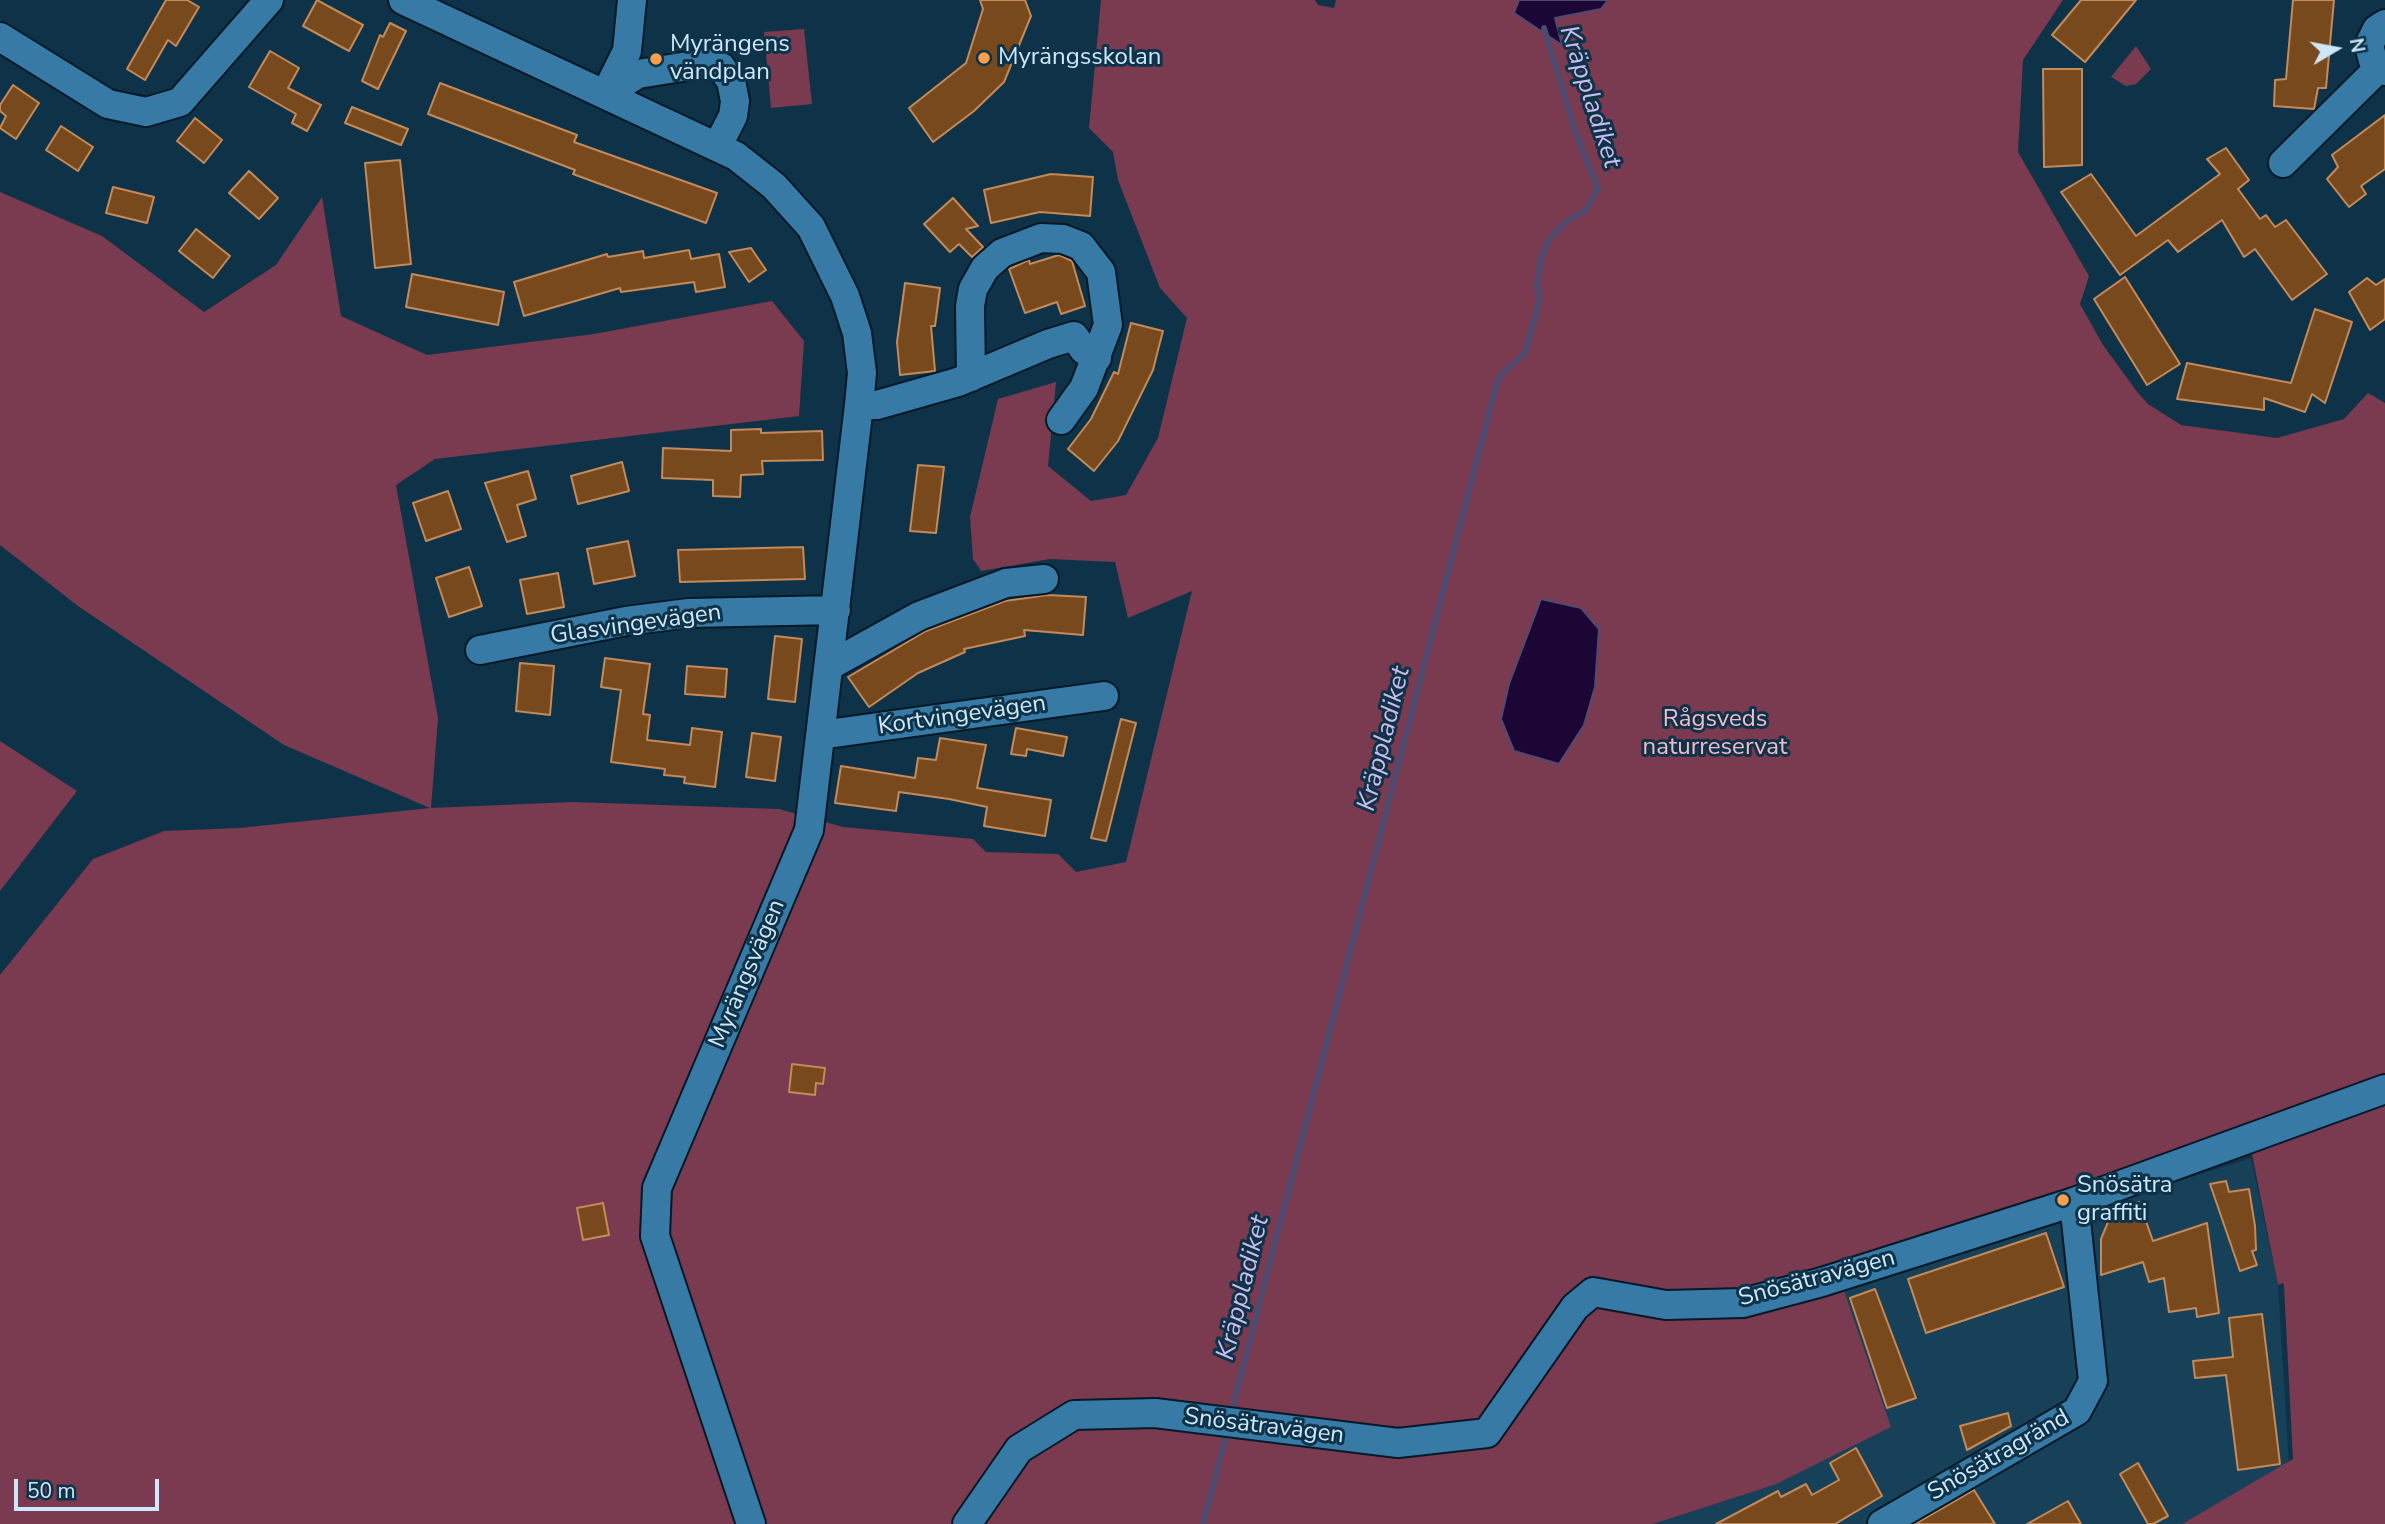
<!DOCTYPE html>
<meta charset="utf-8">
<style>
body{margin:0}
#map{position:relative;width:2385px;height:1524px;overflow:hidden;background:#0e3349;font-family:"Nunito Sans",sans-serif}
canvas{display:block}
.north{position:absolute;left:2301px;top:14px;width:70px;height:70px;-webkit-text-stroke:5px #0e3349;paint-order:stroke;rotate:80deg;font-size:19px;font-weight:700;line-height:28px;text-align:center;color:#cde7fb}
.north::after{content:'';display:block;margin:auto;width:24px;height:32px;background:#cde7fb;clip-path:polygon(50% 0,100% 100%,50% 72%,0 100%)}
.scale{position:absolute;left:14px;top:1479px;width:145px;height:32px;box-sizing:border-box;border:4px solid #cde7fb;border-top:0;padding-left:9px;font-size:21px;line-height:24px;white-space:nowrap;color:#cde7fb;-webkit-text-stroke:5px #0e3349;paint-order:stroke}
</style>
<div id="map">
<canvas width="2385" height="1524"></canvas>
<div class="north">N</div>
<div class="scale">50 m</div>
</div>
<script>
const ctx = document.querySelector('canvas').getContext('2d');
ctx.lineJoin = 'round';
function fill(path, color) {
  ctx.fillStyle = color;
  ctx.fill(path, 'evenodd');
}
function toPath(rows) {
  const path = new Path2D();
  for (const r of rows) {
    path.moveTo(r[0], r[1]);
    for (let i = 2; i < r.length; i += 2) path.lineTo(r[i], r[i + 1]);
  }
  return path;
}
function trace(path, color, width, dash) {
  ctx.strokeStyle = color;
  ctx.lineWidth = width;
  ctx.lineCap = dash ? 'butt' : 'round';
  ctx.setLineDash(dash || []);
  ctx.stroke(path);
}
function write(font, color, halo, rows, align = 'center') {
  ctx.font = font + ' "Nunito Sans",sans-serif';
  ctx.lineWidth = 6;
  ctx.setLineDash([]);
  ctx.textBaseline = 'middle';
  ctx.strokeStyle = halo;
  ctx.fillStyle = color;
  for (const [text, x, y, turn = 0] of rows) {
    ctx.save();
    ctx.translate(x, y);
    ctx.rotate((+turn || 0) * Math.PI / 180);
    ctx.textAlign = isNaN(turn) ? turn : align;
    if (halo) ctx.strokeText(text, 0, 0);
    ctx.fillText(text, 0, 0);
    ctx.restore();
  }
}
fill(toPath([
 [2251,1158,2278,1285,2289,1463,2182,1524,1653,1524,1774,1485,1844,1288]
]), '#174059');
fill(toPath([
 [1101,0,1315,0,1318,5,1334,8,1336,0,2063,0,2023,60,2018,152,2089,276,2080,304,2103,345,2138,393,2148,404,2181,425,2277,438,2344,419,2368,393,2385,403,2385,1524,2182,1524,2293,1459,2284,1286,2283,1283,2278,1285,2247,1129,1835,1265,1891,1427,1774,1485,1653,1524,0,1524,0,975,93,859,164,831,239,828,430,808,284,745,78,606,0,545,0,192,102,236,204,312,276,265,322,197,341,316,427,355,594,334,772,301,804,341,799,416,435,459,396,485,438,718,431,808,573,802,779,809,843,827,973,839,986,852,1058,854,1076,872,1126,862,1192,591,1128,618,1115,562,1050,559,981,571,973,559,970,517,998,399,1056,382,1048,466,1091,501,1126,495,1158,438,1187,318,1160,288,1118,180,1113,152,1089,128],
 [804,29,812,104,771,108,764,32],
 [2136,46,2151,69,2136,84,2126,86,2111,77],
 [0,741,77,791,0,891]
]), '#7a3a50');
const water = toPath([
 [1519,0,1608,0,1601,9,1555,18,1562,45,1514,13,1519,0],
 [1541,599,1581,608,1599,629,1595,687,1584,725,1559,764,1514,751,1501,719,1509,684,1541,599]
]);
fill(water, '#1c0635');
trace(water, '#514a70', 2);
trace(toPath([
 [1231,1414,1496,386,1501,375,1525,353,1540,299,1537,285,1541,258,1550,238,1567,221,1585,211,1598,188,1575,131,1544,28],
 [1203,1524,1228,1428]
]), '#514a70', 6);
const building = toPath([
 [166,0,187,0,199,7,176,46,168,40,145,80,127,69,166,0],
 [317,0,363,25,349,51,303,26,317,0],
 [980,0,1025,0,1031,16,1004,82,974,111,933,142,909,108,966,63,983,9,980,0],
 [2081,0,2136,0,2085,62,2052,35,2081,0],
 [2293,0,2334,0,2326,88,2318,88,2314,109,2274,106,2275,80,2286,79,2293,0],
 [390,23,406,31,378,89,362,81,380,35,383,37,390,23],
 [270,51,299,68,288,88,321,105,307,131,292,123,296,114,249,87,270,51],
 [2043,69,2082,69,2082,165,2044,167,2043,69],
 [440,83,577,135,574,142,717,193,706,223,573,174,575,170,428,114,440,83],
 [13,85,39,103,16,139,0,128,6,116,0,111,0,105,13,85],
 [352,107,408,129,401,145,345,123,352,107],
 [2385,115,2385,169,2361,186,2366,194,2349,207,2327,179,2338,167,2332,155,2385,115],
 [195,118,222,140,204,163,177,141,195,118],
 [61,126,93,147,78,171,46,150,61,126],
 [2226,148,2249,180,2238,189,2260,219,2266,215,2275,227,2286,220,2327,274,2292,300,2255,249,2244,257,2222,220,2178,252,2168,240,2120,275,2061,192,2091,174,2136,236,2220,174,2207,159,2226,148],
 [400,160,411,264,375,268,365,163,400,160],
 [249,171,278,198,259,219,229,193,249,171],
 [1051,174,1093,177,1090,216,1040,212,991,223,984,190,1051,174],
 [113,187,154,197,147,223,106,213,113,187],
 [953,198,978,226,966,229,983,247,972,257,959,244,950,252,924,224,953,198],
 [196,229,230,256,213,278,179,251,196,229],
 [751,248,766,270,749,282,729,252,751,248],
 [689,250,691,259,719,254,725,287,696,292,694,282,621,292,620,288,524,316,514,282,607,254,608,257,643,251,644,258,689,250],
 [1059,255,1072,261,1085,306,1061,314,1057,302,1025,313,1009,269,1029,260,1030,264,1059,255],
 [412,274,504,292,498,325,406,307,412,274],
 [2125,277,2180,364,2147,385,2094,299,2125,277],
 [2367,278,2376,285,2385,279,2385,319,2370,330,2349,292,2367,278],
 [905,283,940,288,935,326,931,326,935,371,900,375,897,342,905,283],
 [2315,309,2352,322,2325,403,2312,394,2305,412,2264,398,2264,410,2177,399,2187,363,2291,383,2315,309],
 [1131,323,1163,331,1158,350,1153,370,1118,441,1094,471,1068,449,1091,419,1114,372,1118,374,1131,323],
 [761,429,761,433,822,431,823,460,762,461,763,474,741,475,740,497,713,496,713,480,662,478,663,448,731,451,731,430,761,429],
 [622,462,629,491,578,504,571,476,622,462],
 [918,465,944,467,936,533,910,531,918,465],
 [528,471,536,499,517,505,526,536,507,542,485,483,528,471],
 [448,491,461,529,426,541,413,503,448,491],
 [628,541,635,576,594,584,587,549,628,541],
 [803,547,805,579,680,582,678,550,803,547],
 [469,567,482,606,449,617,436,578,469,567],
 [558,573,564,607,527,614,520,580,558,573],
 [1048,595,1086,597,1083,635,1024,630,1025,636,964,649,965,652,918,673,869,707,848,677,926,631,1005,601,1048,595],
 [775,636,802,639,795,702,768,699,775,636],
 [605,658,650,664,643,714,650,715,647,740,690,745,692,728,722,732,715,787,684,783,685,777,664,775,665,769,611,762,621,690,601,687,605,658],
 [520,663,554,666,550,715,516,711,520,663],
 [687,666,727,669,725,697,685,694,687,666],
 [1121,719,1136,723,1106,841,1091,838,1121,719],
 [1016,728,1067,737,1063,756,1027,749,1026,756,1011,754,1016,728],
 [752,733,781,737,775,781,746,777,752,733],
 [940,738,986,745,977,788,1051,800,1045,836,984,826,987,807,949,799,899,792,896,811,835,803,841,766,915,778,918,758,936,760,940,738],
 [792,1064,825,1068,823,1084,816,1083,815,1095,789,1092,792,1064],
 [2226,1181,2229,1192,2249,1189,2255,1226,2256,1250,2252,1251,2257,1265,2240,1271,2210,1184,2226,1181],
 [2139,1202,2153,1241,2207,1223,2219,1313,2197,1317,2196,1308,2169,1312,2164,1278,2149,1282,2143,1262,2101,1275,2101,1239,2113,1210,2139,1202],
 [603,1203,609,1235,583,1240,577,1208,603,1203],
 [2046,1233,2064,1287,1926,1333,1908,1279,2046,1233],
 [1875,1289,1916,1398,1887,1408,1850,1298,1875,1289],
 [2262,1314,2280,1464,2238,1470,2226,1375,2195,1378,2193,1361,2233,1357,2229,1318,2262,1314],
 [2008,1413,2011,1426,1967,1450,1960,1426,2008,1413],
 [1856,1448,1882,1496,1835,1524,1716,1524,1778,1491,1781,1497,1806,1484,1812,1495,1839,1480,1830,1463,1856,1448],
 [2138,1463,2168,1516,2153,1524,2148,1524,2120,1474,2138,1463],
 [1974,1490,1995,1524,1915,1524,1974,1490],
 [2068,1501,2081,1524,2027,1524,2068,1501]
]);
fill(building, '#78491d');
trace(building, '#c48a59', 2);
const minor = toPath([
 [403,0,736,156,774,186,811,227,845,296,857,333,862,373,859,405,809,830,657,1188,655,1236,751,1524],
 [2385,24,2377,29,2369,45,2373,61,2385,71],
 [0,37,108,104,146,112,180,102,269,0],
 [606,93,627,51,632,0],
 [605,94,638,74,707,63,721,67,731,81,735,101,733,116,717,147],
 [2283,163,2379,68],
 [971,377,970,306,973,289,985,268,1002,253,1041,238,1063,239,1081,246,1101,272,1108,325,1084,388,1061,420],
 [859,405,877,405,958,382,1048,344,1074,336,1084,350,1097,358],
 [480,650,626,621,689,613,836,610],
 [829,666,919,616,1006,583,1044,579],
 [820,735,1104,696],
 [967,1524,1019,1449,1074,1415,1155,1413,1398,1443,1487,1433,1575,1307,1593,1292,1666,1305,1743,1303,1822,1282,2074,1202,2385,1089],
 [1882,1524,2077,1411,2093,1381,2074,1202]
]);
trace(minor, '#051927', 32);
trace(minor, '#377aa6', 28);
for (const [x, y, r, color] of [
 [984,58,7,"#fa9f4e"],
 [656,59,7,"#fa9f4e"],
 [2063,1200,7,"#fa9f4e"]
]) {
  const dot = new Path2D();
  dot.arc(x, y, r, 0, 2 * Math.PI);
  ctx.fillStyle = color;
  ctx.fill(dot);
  trace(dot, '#0e3349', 2.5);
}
write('24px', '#cde7fb', '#0e3349', [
 ["Myrängens",670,45],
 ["vändplan",670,73],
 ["Myrängsskolan",998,58],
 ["Snösätra",2077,1186],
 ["graffiti",2077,1214]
], 'left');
write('24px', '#cde7fb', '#0e3349', [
 ["Glasvingevägen",636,625,-8],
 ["Kortvingevägen",962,716,-8],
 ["Myrängsvägen",748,974,-67],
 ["Snösätravägen",1817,1279,-15],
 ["Snösätravägen",1264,1427,7],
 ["Snösätragränd",1999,1456,-30]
]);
write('24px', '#f4baca', '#0e3349', [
 ["Rågsveds",1715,720],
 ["naturreservat",1715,748]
]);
write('italic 26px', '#ccbced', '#0e3349', [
 ["Kräppladiket",1589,97,72],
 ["Kräppladiket",1385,739,-76],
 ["Kräppladiket",1244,1288,-76]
]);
</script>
